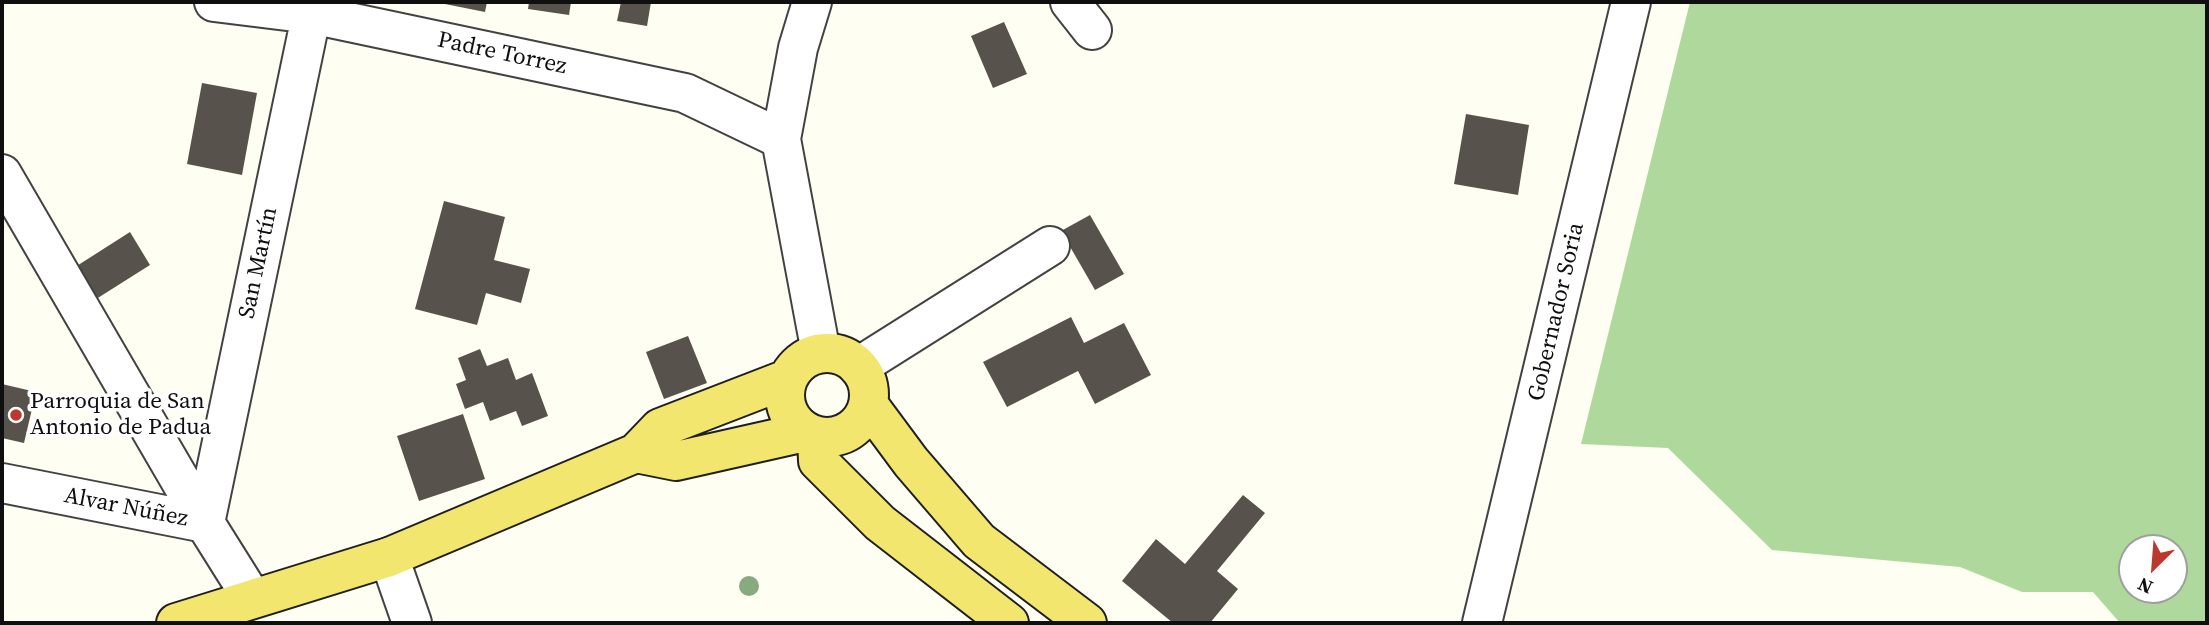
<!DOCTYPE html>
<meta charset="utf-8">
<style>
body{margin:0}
#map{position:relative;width:2209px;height:625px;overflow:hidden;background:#fefef2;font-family:"Source Serif 4",serif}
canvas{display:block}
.frame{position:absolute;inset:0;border:4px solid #0f0f0f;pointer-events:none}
.north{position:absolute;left:2118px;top:534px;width:70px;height:70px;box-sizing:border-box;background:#fff;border:2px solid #9f9f9f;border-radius:50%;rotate:205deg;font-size:19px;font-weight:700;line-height:28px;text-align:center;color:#0f0f0f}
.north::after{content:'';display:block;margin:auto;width:24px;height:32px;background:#bb392c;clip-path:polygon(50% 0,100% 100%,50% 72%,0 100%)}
</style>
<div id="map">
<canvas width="2209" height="625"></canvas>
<div class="frame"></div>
<div class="north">N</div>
</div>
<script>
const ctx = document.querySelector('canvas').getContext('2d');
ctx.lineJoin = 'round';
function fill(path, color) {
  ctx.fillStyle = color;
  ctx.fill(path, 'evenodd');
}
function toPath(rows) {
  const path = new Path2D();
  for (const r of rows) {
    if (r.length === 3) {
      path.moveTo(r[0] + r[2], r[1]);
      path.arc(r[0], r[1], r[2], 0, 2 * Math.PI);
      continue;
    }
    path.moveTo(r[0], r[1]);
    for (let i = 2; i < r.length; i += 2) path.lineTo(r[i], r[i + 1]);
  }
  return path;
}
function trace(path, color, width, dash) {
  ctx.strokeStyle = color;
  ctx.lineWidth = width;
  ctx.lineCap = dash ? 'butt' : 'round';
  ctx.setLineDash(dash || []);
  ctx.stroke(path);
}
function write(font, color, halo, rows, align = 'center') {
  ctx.font = font + ' "Source Serif 4",serif';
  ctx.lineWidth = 7;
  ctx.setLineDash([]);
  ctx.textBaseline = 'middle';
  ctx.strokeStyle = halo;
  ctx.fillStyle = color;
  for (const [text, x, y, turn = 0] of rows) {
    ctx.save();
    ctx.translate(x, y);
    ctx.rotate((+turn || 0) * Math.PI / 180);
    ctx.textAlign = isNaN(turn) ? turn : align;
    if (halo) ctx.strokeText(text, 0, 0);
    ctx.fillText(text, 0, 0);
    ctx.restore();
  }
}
fill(toPath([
 [1690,2,2207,2,2207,623,2120,623,2093,592,2022,592,1960,567,1772,550,1668,448,1581,444],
 [2132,548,2174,548,2174,590,2132,590]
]), '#afd99c');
fill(toPath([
 [435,2,487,2,485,12],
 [529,2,571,2,569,15,528,9],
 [621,2,651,2,647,26,617,21],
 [1004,22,1027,74,993,88,971,36],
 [202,83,257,93,242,175,187,164],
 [1466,114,1529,125,1518,195,1454,184],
 [444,201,505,217,494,260,530,269,521,303,486,293,477,325,415,309],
 [1090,215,1124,274,1095,290,1061,231],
 [130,232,150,265,93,301,72,269],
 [1071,317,1084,343,1124,323,1151,375,1095,404,1078,371,1007,407,983,362],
 [688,336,707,383,664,399,646,352],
 [480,349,487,366,508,358,516,380,532,373,548,416,522,426,516,411,490,421,483,402,465,409,456,384,466,380,458,358],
 [2,384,36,392,24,443,2,438],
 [463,414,485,479,419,501,397,436],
 [1243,495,1265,513,1217,571,1238,589,1210,623,1173,623,1122,581,1156,539,1185,564]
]), '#58524c');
const minor = toPath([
 [214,2,311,14,685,93,781,139],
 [812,2,798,48,781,139,821,353],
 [1070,2,1092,30],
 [2,174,205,523],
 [858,367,1050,246],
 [2,483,205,523,252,598],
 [205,523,314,2],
 [389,557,412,623],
 [1482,623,1631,2]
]);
const major = toPath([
 [827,395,42],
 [868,404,911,462,979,541,1087,623],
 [817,437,818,461,880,523,1009,623],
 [636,453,676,461,805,432],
 [176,623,389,557,636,453,660,428,787,379]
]);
trace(minor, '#424242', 42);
trace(major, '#202020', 42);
trace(minor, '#fff', 38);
trace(major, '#f3e66e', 38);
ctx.fillStyle = '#87aa7f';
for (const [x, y] of [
 [749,586]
]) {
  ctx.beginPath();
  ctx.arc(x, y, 10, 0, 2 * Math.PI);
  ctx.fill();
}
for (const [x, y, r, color] of [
 [16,415,7,"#bb392c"]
]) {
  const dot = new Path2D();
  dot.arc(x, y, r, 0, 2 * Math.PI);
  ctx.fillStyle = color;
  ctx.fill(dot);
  trace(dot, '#fff', 2.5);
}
write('23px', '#0f0f0f', '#fff', [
 ["Padre Torrez",502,54,12],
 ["San Martín",259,263,-78],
 ["Gobernador Soria",1557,312,-77],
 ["Alvar Núñez",126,508,11]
]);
write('23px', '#0f0f0f', '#fff', [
 ["Parroquia de San",30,402],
 ["Antonio de Padua",30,428]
], 'left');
</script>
